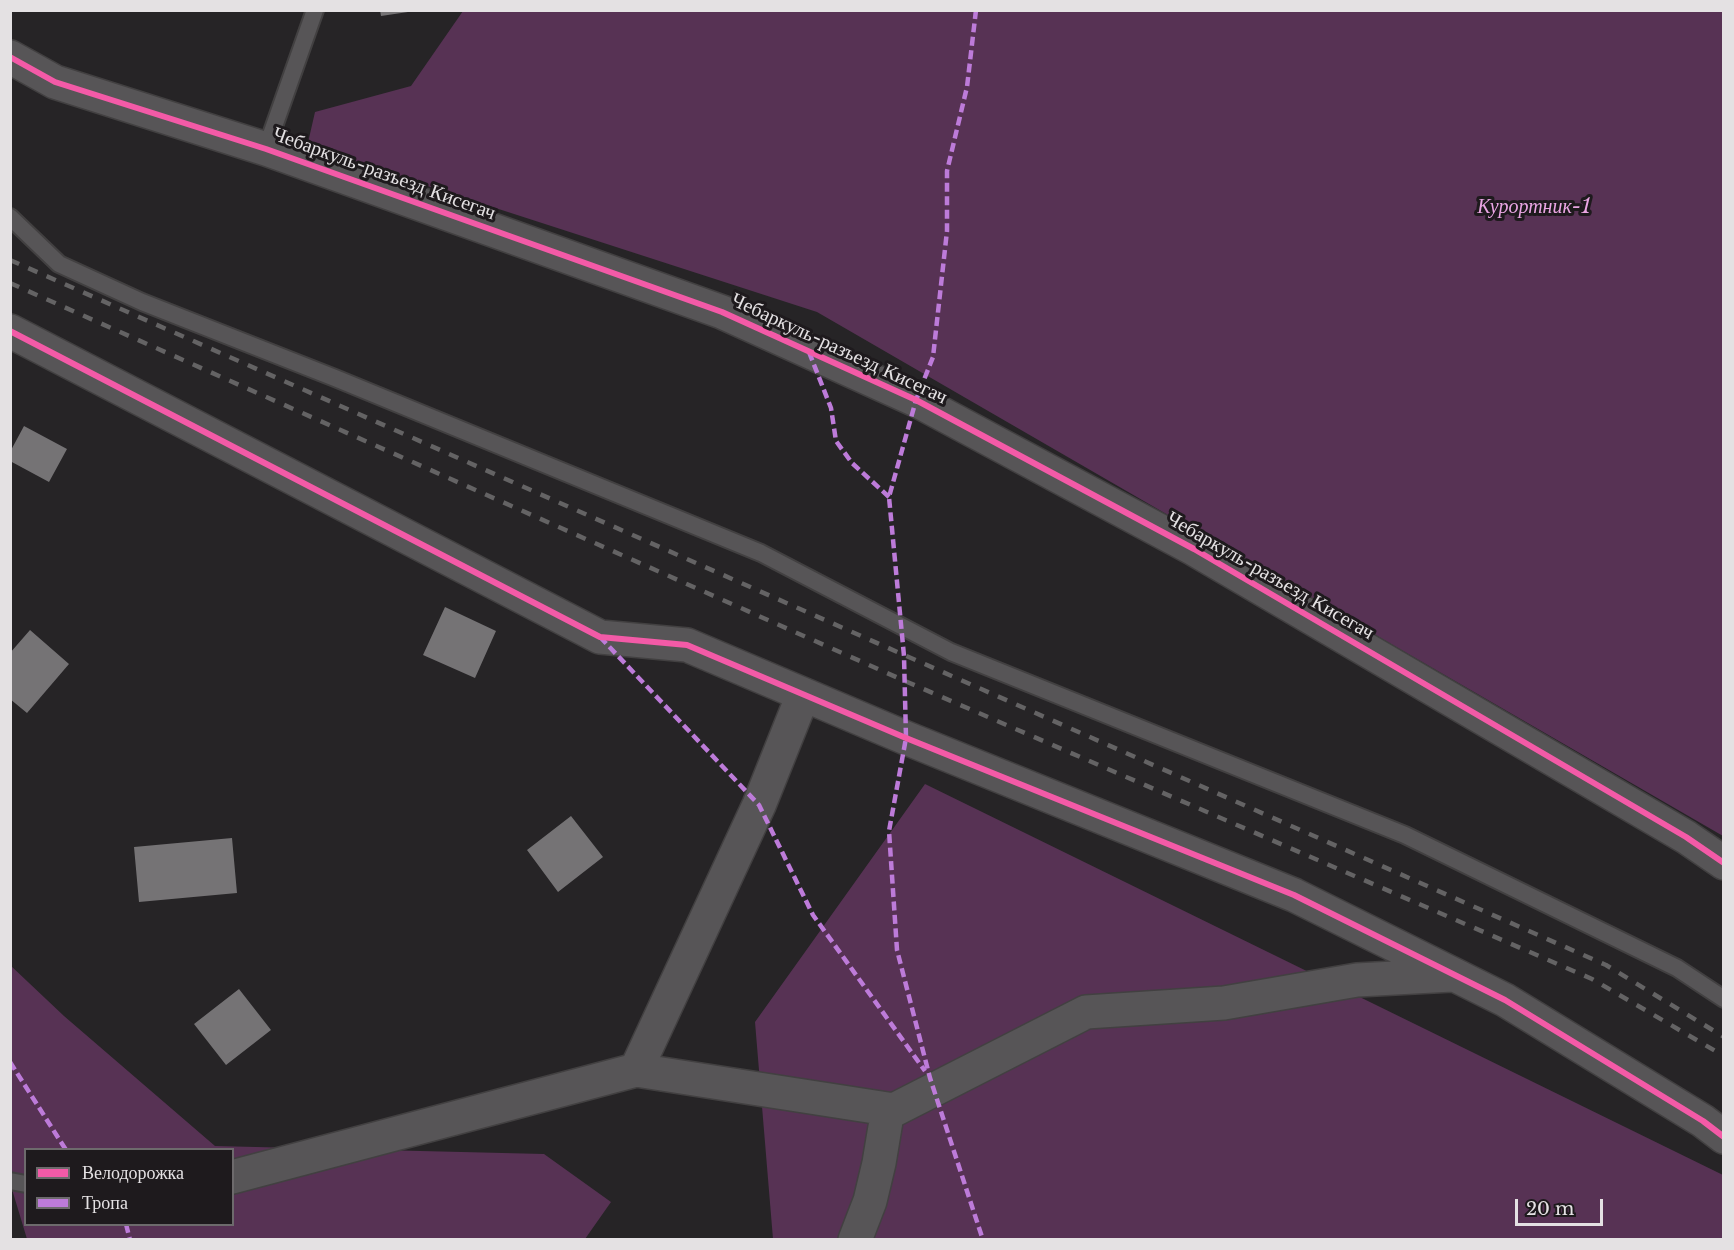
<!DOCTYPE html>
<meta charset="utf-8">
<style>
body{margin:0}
#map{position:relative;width:1734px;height:1250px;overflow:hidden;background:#262426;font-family:"Libre Baskerville",serif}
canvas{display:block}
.frame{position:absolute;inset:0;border:12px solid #e4e1e3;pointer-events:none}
.legend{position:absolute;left:24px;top:1148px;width:210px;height:78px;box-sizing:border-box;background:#1e1a1d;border:2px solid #6d6a6c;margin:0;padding:8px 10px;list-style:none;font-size:18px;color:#e4e1e3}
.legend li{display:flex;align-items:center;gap:12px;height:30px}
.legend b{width:30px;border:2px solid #6d6a6c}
.scale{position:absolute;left:1515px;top:1199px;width:88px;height:27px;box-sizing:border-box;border:3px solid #e4e1e3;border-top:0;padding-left:8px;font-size:18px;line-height:21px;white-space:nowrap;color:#e4e1e3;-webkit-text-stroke:4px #1e1a1d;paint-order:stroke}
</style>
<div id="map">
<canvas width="1734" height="1250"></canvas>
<div class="frame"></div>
<ul class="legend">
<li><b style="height:8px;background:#f35aa7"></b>Велодорожка</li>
<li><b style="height:8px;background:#bd7bd9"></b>Тропа</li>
</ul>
<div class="scale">20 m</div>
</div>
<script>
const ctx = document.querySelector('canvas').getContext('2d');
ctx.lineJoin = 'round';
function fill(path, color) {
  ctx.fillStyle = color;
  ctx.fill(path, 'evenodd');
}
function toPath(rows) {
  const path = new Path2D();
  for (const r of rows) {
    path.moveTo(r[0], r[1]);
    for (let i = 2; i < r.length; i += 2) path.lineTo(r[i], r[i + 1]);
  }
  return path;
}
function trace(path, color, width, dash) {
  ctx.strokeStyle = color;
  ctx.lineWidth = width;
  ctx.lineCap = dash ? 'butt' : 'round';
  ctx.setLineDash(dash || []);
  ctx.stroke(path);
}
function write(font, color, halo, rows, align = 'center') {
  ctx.font = font + ' "Libre Baskerville",serif';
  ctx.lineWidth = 6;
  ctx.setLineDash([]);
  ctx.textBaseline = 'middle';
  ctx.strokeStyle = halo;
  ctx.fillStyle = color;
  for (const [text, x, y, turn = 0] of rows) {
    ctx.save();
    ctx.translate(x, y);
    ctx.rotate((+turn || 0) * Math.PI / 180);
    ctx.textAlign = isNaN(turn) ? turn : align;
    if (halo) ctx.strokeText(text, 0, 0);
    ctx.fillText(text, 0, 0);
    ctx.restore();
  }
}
fill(toPath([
 [463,11,1723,11,1723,836,817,312,307,147,315,112,411,86],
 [925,784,1723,1175,1723,1239,773,1239,755,1022],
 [10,965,64,1016,215,1146,544,1154,611,1202,585,1239,27,1239,11,1186],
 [26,1150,232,1150,232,1224,26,1224]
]), '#573254');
fill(toPath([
 [380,10,408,10,408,12,381,16],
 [24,426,67,449,49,482,10,461,10,452],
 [445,607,496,631,475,678,423,655],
 [30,630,69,664,27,713,10,699,10,653],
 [571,816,603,857,558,892,527,850],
 [232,838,237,893,139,902,134,847],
 [239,989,271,1030,226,1065,194,1024]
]), '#757375');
const service = toPath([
 [266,149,315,10],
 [10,217,59,264,142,302,335,378,761,553,951,652,1405,835,1677,968,1724,999],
 [10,1181,26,1184]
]);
const minor = toPath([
 [10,331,600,637,687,645,906,738,1294,895,1505,1000,1703,1121,1724,1137],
 [636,1070,894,1110,1086,1012,1224,1003,1357,980,1452,975],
 [232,1177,636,1070,759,805,803,695],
 [855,1240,870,1201,879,1163,888,1109]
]);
const tertiary = toPath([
 [10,57,55,82,266,149,722,312,916,400,1194,549,1686,837,1724,863]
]);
trace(service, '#424041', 20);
trace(minor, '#424041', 36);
trace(tertiary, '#424041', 36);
trace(service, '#575557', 16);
trace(minor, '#575557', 33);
trace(tertiary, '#575557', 33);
trace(toPath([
 [10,260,1606,965,1724,1037],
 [10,283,905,681,1592,979,1724,1056]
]), '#646364', 4.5, [10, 10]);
trace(toPath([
 [976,10,967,87,947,171,947,231,933,357,916,400,889,497,904,656,906,738,889,831,897,950,930,1078,983,1240],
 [1723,10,1724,11],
 [809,352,831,408,836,441,852,463,889,497],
 [600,637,759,805,813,915,925,1071],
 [10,1062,66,1150],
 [126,1224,130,1240]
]), '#bd7bd9', 4.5, [9, 4.5]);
trace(toPath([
 [10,57,55,82,266,149,722,312,916,400,1194,549,1686,837,1724,863],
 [10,331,600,637,687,645,906,738,1294,895,1505,1000,1703,1121,1724,1137]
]), '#f35aa7', 6);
write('20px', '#e4e1e3', '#1e1a1d', [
 ["Чебаркуль-разъезд Кисегач",384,174,20],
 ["Чебаркуль-разъезд Кисегач",839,349,25],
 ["Чебаркуль-разъезд Кисегач",1270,576,30]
]);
write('italic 20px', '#eaa5e3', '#1e1a1d', [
 ["Курортник-1",1534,207]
]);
</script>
